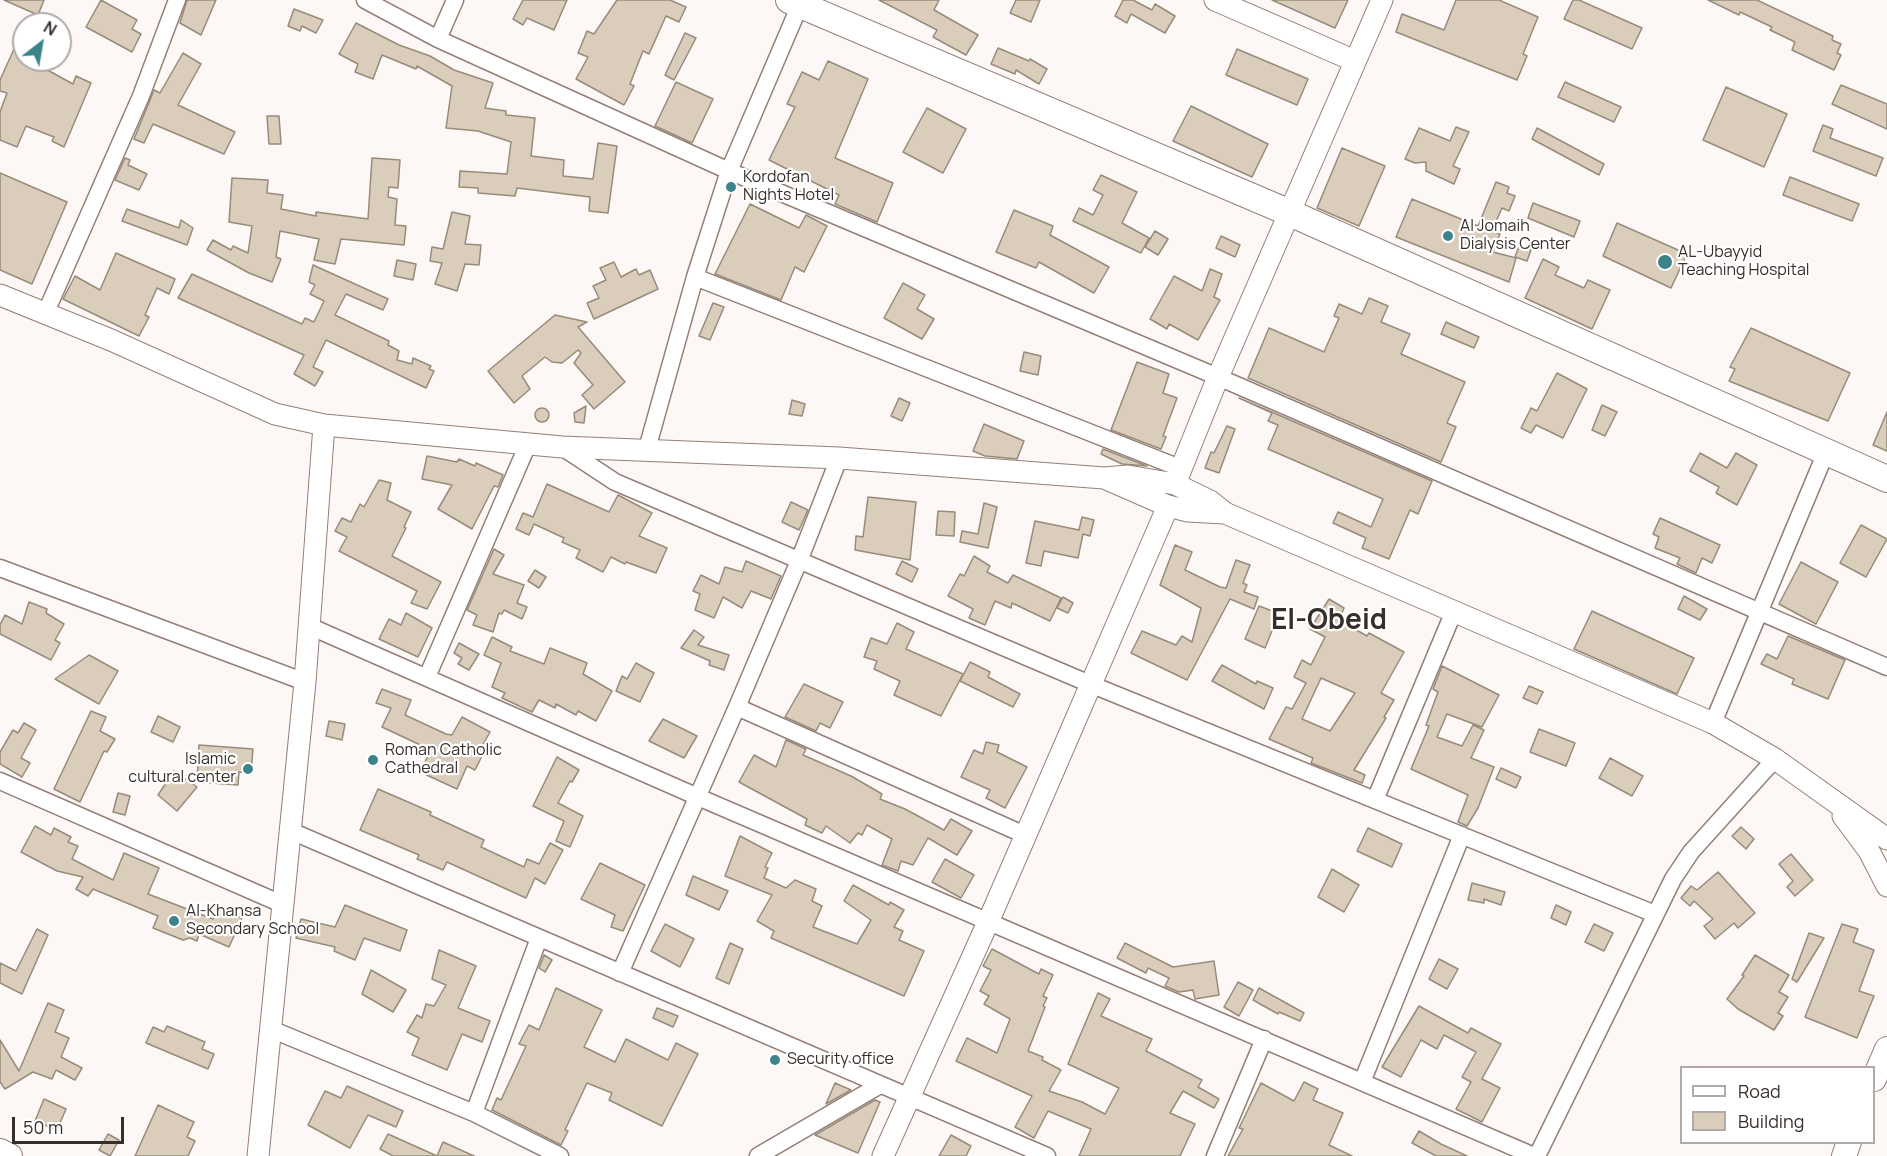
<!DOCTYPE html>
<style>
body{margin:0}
#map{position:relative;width:1887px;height:1156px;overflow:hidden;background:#fdf8f6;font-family:Manrope,sans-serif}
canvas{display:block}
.legend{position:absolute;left:1680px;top:1066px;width:195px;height:78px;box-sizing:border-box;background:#fff;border:2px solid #afabaa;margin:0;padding:8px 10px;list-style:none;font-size:18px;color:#362e2a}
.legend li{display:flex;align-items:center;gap:12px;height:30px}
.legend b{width:30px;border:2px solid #afabaa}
.north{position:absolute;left:12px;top:12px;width:60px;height:60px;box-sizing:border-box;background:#fff;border:2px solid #afabaa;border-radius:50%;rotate:31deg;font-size:16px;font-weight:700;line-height:24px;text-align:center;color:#362e2a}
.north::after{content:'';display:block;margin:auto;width:21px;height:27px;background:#3c8489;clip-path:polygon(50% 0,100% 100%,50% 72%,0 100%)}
.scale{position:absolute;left:12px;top:1117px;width:112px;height:27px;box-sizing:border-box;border:3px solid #362e2a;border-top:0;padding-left:8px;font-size:18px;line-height:21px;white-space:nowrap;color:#362e2a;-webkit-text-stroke:4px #fff;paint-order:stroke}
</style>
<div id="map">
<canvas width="1887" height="1156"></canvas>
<ul class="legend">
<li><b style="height:8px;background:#fff"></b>Road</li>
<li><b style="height:16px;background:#dacdbb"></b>Building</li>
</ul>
<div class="north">N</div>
<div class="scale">50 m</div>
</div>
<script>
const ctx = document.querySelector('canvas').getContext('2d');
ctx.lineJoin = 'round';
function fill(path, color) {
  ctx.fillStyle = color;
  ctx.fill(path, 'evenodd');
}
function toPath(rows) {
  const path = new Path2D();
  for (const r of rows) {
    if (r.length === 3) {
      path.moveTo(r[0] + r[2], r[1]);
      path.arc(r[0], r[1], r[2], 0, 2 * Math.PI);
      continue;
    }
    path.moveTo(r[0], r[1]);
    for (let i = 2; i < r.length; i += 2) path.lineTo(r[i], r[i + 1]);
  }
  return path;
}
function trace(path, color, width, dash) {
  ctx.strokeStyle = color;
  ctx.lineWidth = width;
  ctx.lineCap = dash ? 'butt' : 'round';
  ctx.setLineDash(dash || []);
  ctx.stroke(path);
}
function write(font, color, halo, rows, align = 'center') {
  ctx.font = font + ' Manrope,sans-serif';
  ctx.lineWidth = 4.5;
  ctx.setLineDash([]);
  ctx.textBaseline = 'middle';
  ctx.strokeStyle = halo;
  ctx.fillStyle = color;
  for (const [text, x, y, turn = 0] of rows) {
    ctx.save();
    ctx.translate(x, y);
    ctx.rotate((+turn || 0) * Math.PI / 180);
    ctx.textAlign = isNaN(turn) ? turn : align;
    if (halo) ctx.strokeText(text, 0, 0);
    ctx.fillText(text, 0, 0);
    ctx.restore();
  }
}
const building = toPath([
 [4,0,44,0,38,15,4,0],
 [101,0,137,20,132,29,141,34,132,52,86,27,101,0],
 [187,0,216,0,201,35,180,23,187,0],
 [523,0,567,0,554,30,527,18,523,25,513,19,523,0],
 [617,0,670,0,686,7,679,22,666,16,649,54,643,51,630,84,634,86,624,105,576,79,588,57,578,53,587,31,594,34,617,0],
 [879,0,939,0,934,10,978,35,966,55,933,37,937,30,879,0],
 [1016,0,1040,0,1031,22,1010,13,1016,0],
 [1123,0,1133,0,1152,10,1155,4,1175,16,1165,33,1131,14,1127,23,1115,16,1123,0],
 [1272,0,1348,0,1335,28,1272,0],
 [1456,0,1499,0,1538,17,1523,54,1527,56,1517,80,1396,32,1402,14,1444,30,1456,0],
 [1573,0,1579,0,1642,28,1632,49,1564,19,1573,0],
 [1708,0,1757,0,1833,36,1832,40,1841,44,1837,53,1841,55,1834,70,1792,50,1795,42,1770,30,1772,27,1740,12,1739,15,1708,0],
 [294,9,323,20,316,33,302,26,300,31,288,26,294,9],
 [356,23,399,45,430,56,454,70,493,83,485,108,506,111,506,115,535,118,531,156,564,160,563,176,593,179,598,143,617,146,608,213,589,211,590,197,517,188,515,196,478,193,478,188,459,187,460,171,507,174,511,142,478,131,446,128,452,86,417,66,416,69,382,55,373,79,355,72,358,64,339,54,356,23],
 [685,33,696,38,674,80,665,75,685,33],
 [998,48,1029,61,1030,59,1047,69,1039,84,1016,70,1015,74,991,64,998,48],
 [14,49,24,56,24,60,29,60,73,84,76,76,91,83,64,147,52,141,54,137,26,126,17,147,0,140,0,112,7,93,0,91,0,80,14,49],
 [1237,49,1308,79,1297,105,1226,75,1237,49],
 [183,53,201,64,178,105,235,132,224,154,153,124,144,143,134,139,154,90,160,93,183,53],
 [828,61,868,79,835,158,893,183,877,222,835,204,839,195,769,160,795,107,787,104,802,72,819,80,828,61],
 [676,82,713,99,692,143,655,126,676,82],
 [1565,82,1621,107,1614,122,1558,97,1565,82],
 [1841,85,1887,104,1887,129,1832,104,1841,85],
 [1726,87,1787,114,1764,167,1703,140,1726,87],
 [1191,106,1268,144,1252,177,1173,141,1191,106],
 [927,108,966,129,943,173,903,152,927,108],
 [267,116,279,116,281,144,269,144,267,116],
 [1823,125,1833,129,1830,138,1883,158,1876,176,1813,151,1823,125],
 [1456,127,1469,132,1453,166,1460,169,1454,184,1426,171,1426,162,1415,163,1405,159,1419,128,1450,141,1456,127],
 [1537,128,1604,164,1599,175,1532,139,1537,128],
 [1342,148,1385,166,1359,226,1317,208,1342,148],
 [125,158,130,160,128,165,147,174,139,190,115,180,125,158],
 [372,158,400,160,398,188,389,187,388,197,397,199,395,225,406,226,404,245,341,239,335,264,314,260,319,239,280,231,276,257,281,259,272,282,249,273,207,250,213,240,231,250,233,246,248,253,252,226,229,222,232,178,268,180,267,193,283,195,281,209,316,216,316,212,368,219,372,158],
 [0,173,67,202,32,284,0,270,0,173],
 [1101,175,1137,192,1122,223,1149,238,1141,253,1073,221,1079,208,1093,215,1103,195,1093,190,1101,175],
 [1790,177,1859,204,1852,221,1783,195,1790,177],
 [1496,182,1509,187,1507,193,1515,196,1509,211,1502,208,1492,231,1500,234,1493,252,1516,258,1509,282,1396,237,1412,199,1478,226,1496,182],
 [1533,203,1580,221,1574,237,1528,218,1533,203],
 [750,204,799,228,806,215,827,226,804,272,795,267,781,300,715,274,750,204],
 [127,209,179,228,181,220,193,228,187,245,122,221,127,209],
 [1014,210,1053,226,1050,235,1109,267,1094,293,1039,262,1036,268,996,252,1014,210],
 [452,212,470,216,465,244,481,245,479,265,465,264,457,291,435,284,442,263,430,261,432,247,443,249,452,212],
 [1617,223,1687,254,1671,288,1603,256,1617,223],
 [1155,231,1168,239,1158,255,1145,247,1155,231],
 [1221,236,1240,245,1235,257,1216,248,1221,236],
 [1519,246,1531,250,1527,261,1515,257,1519,246],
 [116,253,175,279,169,294,157,288,145,315,149,317,139,336,63,299,75,276,100,290,116,253],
 [1543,259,1559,267,1555,275,1584,288,1588,280,1610,290,1592,329,1525,298,1543,259],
 [397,260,416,264,413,280,394,276,397,260],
 [614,262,621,277,636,269,639,275,650,270,658,289,594,319,587,303,599,298,593,286,606,280,600,268,614,262],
 [313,265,388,299,383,310,346,294,335,315,389,341,388,345,399,351,397,360,412,364,413,358,431,366,429,369,434,371,426,388,326,340,313,367,323,372,315,386,294,374,304,355,178,298,192,274,302,324,305,318,314,322,324,301,310,294,315,285,309,282,313,265],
 [1210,269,1222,274,1214,297,1220,300,1198,340,1169,324,1167,329,1150,319,1174,276,1202,291,1210,269],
 [903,283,925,295,917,309,934,319,922,339,884,318,903,283],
 [1369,298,1388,306,1381,322,1410,334,1401,354,1465,382,1447,423,1456,427,1441,462,1248,378,1269,328,1324,352,1339,318,1334,316,1339,304,1362,314,1369,298],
 [713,303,724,307,710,340,699,336,713,303],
 [555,315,587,322,578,327,625,382,594,409,582,395,593,385,574,363,581,353,578,350,562,363,552,362,545,357,522,376,530,389,514,403,488,371,555,315],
 [1446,322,1479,337,1474,348,1441,334,1446,322],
 [1751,328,1850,373,1828,421,1729,381,1735,369,1730,367,1751,328],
 [1024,352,1041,356,1038,375,1020,371,1024,352],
 [1137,362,1169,374,1163,393,1177,398,1163,436,1166,437,1161,449,1111,430,1137,362],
 [1557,373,1587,389,1563,438,1536,425,1531,433,1521,428,1531,408,1537,411,1557,373],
 [899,398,910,403,902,421,891,416,899,398],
 [1239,398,1432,481,1418,514,1410,510,1389,559,1362,548,1366,538,1333,523,1338,512,1371,527,1383,499,1268,449,1278,425,1268,421,1272,413,1239,398],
 [792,400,805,404,802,416,789,414,792,400],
 [1602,405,1617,412,1605,436,1592,430,1602,405],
 [586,406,584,423,575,422,574,413,586,406],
 [542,415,7],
 [1887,412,1887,451,1873,445,1887,412],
 [984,424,1024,441,1017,459,985,456,973,451,984,424],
 [1227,426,1235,429,1219,473,1205,468,1211,452,1214,453,1227,426],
 [1103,449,1147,466,1122,464,1101,454,1103,449],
 [1700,453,1727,468,1736,453,1757,465,1737,505,1716,493,1719,487,1690,471,1700,453],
 [427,456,457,462,459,459,475,466,476,463,503,475,498,487,494,486,472,529,438,509,452,485,422,479,427,456],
 [379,480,391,483,387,500,411,512,404,527,406,528,392,556,441,582,427,609,411,603,417,591,339,551,347,537,335,531,342,518,351,522,360,504,364,507,379,480],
 [547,484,609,512,618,495,652,513,639,536,667,548,656,573,626,562,625,564,611,557,603,572,576,558,580,550,562,542,564,538,534,524,529,535,516,529,523,513,533,517,547,484],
 [868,497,916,502,910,560,855,550,856,536,863,537,868,497],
 [791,502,808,510,799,530,782,522,791,502],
 [984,503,997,507,988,548,960,542,962,531,978,534,984,503],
 [938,511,955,512,954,536,936,535,938,511],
 [1082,517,1094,520,1090,536,1083,534,1078,558,1044,551,1041,566,1026,563,1035,521,1079,530,1082,517],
 [1660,518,1720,545,1712,563,1702,558,1696,573,1677,564,1680,558,1655,548,1659,537,1653,534,1660,518],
 [1861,525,1887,539,1866,577,1840,563,1861,525],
 [1175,545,1192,552,1185,570,1220,587,1226,588,1236,560,1250,565,1243,583,1247,585,1244,592,1258,597,1254,609,1230,599,1187,680,1131,653,1142,631,1176,645,1182,636,1192,642,1201,608,1160,585,1175,545],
 [494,549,504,555,493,574,524,585,517,603,527,607,522,619,504,610,502,614,499,613,493,632,473,625,477,615,467,610,494,549],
 [974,556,990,566,987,572,1008,583,1013,575,1061,598,1050,621,1012,603,1011,608,995,601,985,625,969,618,973,609,948,596,960,574,964,576,974,556],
 [746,561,781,576,771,599,751,591,742,608,723,597,714,618,695,610,700,594,693,591,701,575,719,584,725,567,742,572,746,561],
 [902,561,918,569,912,582,896,574,902,561],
 [1801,562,1838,582,1816,624,1779,604,1801,562],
 [535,570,546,577,539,588,528,581,535,570],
 [1684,596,1707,609,1700,620,1678,609,1684,596],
 [1063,597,1073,603,1068,613,1057,608,1063,597],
 [1329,599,1344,608,1339,620,1367,636,1369,633,1404,652,1381,693,1394,700,1384,717,1386,718,1354,770,1365,775,1362,783,1311,763,1313,758,1269,739,1286,707,1292,709,1306,683,1294,677,1302,660,1311,665,1325,637,1310,629,1329,599],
 [1321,678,1355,693,1330,731,1302,719,1321,678],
 [29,602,47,609,46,613,64,624,55,640,60,643,51,660,0,634,0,625,5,615,22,624,29,602],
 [1259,606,1275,612,1272,620,1276,621,1265,648,1245,639,1259,606],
 [1592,611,1694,658,1677,694,1574,649,1592,611],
 [406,613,432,628,418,657,379,639,389,619,401,625,406,613],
 [897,623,914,632,906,649,963,674,941,716,894,695,900,681,874,669,877,661,864,657,871,638,887,644,897,623],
 [694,630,704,637,698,645,729,655,724,670,709,665,710,661,681,648,694,630],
 [1788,636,1845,660,1828,699,1792,684,1794,679,1761,664,1767,654,1777,659,1788,636],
 [492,637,512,647,510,651,544,664,550,648,587,663,583,674,612,691,596,721,578,711,576,715,556,704,555,708,539,700,532,712,502,698,505,693,492,687,501,663,484,655,492,637],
 [459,643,479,654,469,670,458,664,462,658,454,653,459,643],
 [89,655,118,671,99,704,55,679,89,655],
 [970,662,990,672,988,677,1020,694,1013,707,960,681,970,662],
 [636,663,654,673,640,702,616,691,622,676,627,679,636,663],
 [1222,665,1256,684,1257,681,1273,688,1264,709,1212,681,1222,665],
 [1442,666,1499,695,1482,727,1447,714,1437,737,1462,746,1473,725,1484,730,1471,758,1494,767,1478,808,1467,826,1458,822,1468,795,1411,769,1429,726,1426,725,1438,692,1433,689,1442,666],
 [804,684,843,702,830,728,820,723,816,731,785,717,804,684],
 [1529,686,1543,692,1537,704,1523,698,1529,686],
 [382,689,411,700,405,715,446,734,452,735,462,717,490,732,481,748,485,750,475,770,467,766,457,789,420,772,431,750,382,727,391,708,376,703,382,689],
 [91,711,106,717,100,731,115,739,107,752,104,751,80,802,54,789,91,711],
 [158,716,180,727,173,742,151,732,158,716],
 [663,719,697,736,684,758,649,741,663,719],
 [329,721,345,724,342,740,326,736,329,721],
 [24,723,36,730,21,758,30,763,22,777,0,764,0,752,13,730,18,733,24,723],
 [1539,729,1575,743,1566,766,1530,752,1539,729],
 [786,740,806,749,803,755,851,776,882,794,880,799,905,809,944,830,951,819,972,831,957,855,928,838,913,865,901,861,898,871,882,865,892,839,867,825,862,835,858,833,850,843,826,826,822,833,805,825,807,819,739,782,754,755,776,767,786,740],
 [986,742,999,745,997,752,1027,767,1005,808,986,798,990,790,961,777,974,750,983,754,986,742],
 [199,745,253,749,251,773,239,772,238,785,197,782,199,745],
 [557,757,579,770,572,782,570,781,558,803,583,816,570,847,556,841,564,821,533,806,557,757],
 [1610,758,1643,776,1632,796,1599,778,1610,758],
 [1501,768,1521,777,1516,788,1496,779,1501,768],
 [174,771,197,787,177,811,158,795,174,771],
 [378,789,431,812,430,815,484,840,481,847,524,867,527,859,539,864,550,843,563,850,545,884,535,878,526,898,447,862,443,870,417,859,419,855,360,830,378,789],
 [118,793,130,796,125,815,113,812,118,793],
 [35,826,51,835,54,828,71,837,68,842,78,846,72,859,113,880,124,853,159,868,148,894,213,919,218,907,242,918,229,947,199,934,197,941,190,938,183,940,153,928,158,916,93,889,88,896,76,889,83,877,57,871,21,852,35,826],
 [1741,827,1754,839,1746,849,1732,836,1741,827],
 [1368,828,1402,844,1392,867,1357,851,1368,828],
 [740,836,772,853,765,867,768,868,764,878,786,888,795,880,816,889,812,901,822,906,813,927,857,944,871,920,844,901,853,885,889,905,890,902,904,910,894,927,903,931,899,940,924,951,904,996,771,938,774,931,757,921,772,895,725,876,740,836],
 [1791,854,1813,880,1795,896,1787,887,1793,881,1779,864,1791,854],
 [945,859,974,875,961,898,932,882,945,859],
 [600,863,645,885,623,931,611,927,615,915,581,899,600,863],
 [1332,869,1359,885,1344,912,1318,897,1332,869],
 [1718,872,1755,913,1738,928,1734,923,1715,939,1704,926,1713,919,1694,901,1690,906,1681,898,1691,886,1697,890,1718,872],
 [693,876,728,891,719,910,686,895,693,876],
 [1472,883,1505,892,1501,905,1484,899,1484,903,1468,900,1472,883],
 [345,905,407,930,400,951,364,938,355,960,334,951,335,947,296,938,301,919,335,927,345,905],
 [1556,905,1571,912,1566,925,1551,918,1556,905],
 [665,924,694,939,680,967,651,951,665,924],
 [1594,924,1613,933,1604,951,1585,942,1594,924],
 [1842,924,1858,929,1853,942,1874,950,1859,991,1874,996,1857,1038,1805,1017,1842,924],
 [37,929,48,935,22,994,0,983,0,963,16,971,37,929],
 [1809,933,1824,938,1797,982,1792,979,1809,933],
 [730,943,743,949,729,984,716,978,730,943],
 [1125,943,1173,967,1214,961,1219,995,1195,999,1193,990,1179,992,1165,986,1169,978,1148,968,1146,973,1117,958,1125,943],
 [992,949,1039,974,1041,969,1053,975,1043,996,1047,998,1043,1006,1045,1007,1028,1051,1043,1057,1042,1060,1061,1070,1049,1091,1082,1102,1105,1114,1119,1088,1068,1064,1098,993,1110,999,1101,1016,1152,1039,1146,1051,1202,1080,1198,1087,1219,1099,1214,1108,1183,1091,1170,1113,1195,1124,1180,1156,1079,1156,1091,1129,1048,1111,1034,1138,1015,1127,1032,1096,956,1061,967,1038,997,1053,1010,1019,984,1004,989,996,980,991,991,970,983,966,992,949],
 [439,950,476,966,458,1008,490,1021,482,1042,462,1034,447,1070,412,1055,419,1038,407,1032,417,1015,422,1018,426,1004,434,1006,446,985,432,979,439,950],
 [544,955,552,960,545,972,539,968,544,955],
 [1755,955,1789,975,1779,992,1788,997,1778,1013,1783,1016,1774,1030,1738,1009,1727,999,1744,976,1742,975,1755,955],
 [1439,959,1458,969,1447,989,1429,979,1439,959],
 [371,970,406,990,393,1012,362,994,371,970],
 [1238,982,1253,990,1239,1016,1224,1007,1238,982],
 [556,988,602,1010,584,1047,615,1062,626,1039,668,1060,676,1043,698,1054,662,1126,609,1100,612,1093,587,1083,565,1130,568,1131,561,1145,492,1110,497,1098,501,1100,526,1046,519,1044,523,1036,529,1025,539,1030,556,988],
 [1259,988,1304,1013,1300,1021,1279,1012,1278,1014,1253,1000,1259,988],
 [48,1003,64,1010,55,1032,69,1038,61,1057,82,1068,75,1080,56,1070,52,1079,33,1072,5,1089,0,1082,0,1040,19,1071,48,1003],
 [1419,1006,1468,1033,1471,1028,1501,1044,1482,1079,1500,1088,1482,1122,1456,1109,1471,1082,1462,1077,1476,1052,1444,1035,1437,1049,1421,1040,1401,1077,1382,1067,1419,1006],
 [657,1008,678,1016,673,1027,653,1018,657,1008],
 [167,1026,205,1042,202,1049,214,1054,208,1069,146,1043,153,1027,164,1032,167,1026],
 [1304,1082,1318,1089,1313,1100,1343,1113,1329,1145,1352,1156,1228,1156,1243,1129,1239,1128,1261,1083,1294,1101,1304,1082],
 [835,1083,851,1090,826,1104,835,1083],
 [347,1086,403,1111,396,1127,368,1115,350,1148,308,1125,325,1091,341,1098,347,1086],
 [44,1099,66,1109,57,1130,35,1121,44,1099],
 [875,1100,880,1102,858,1153,815,1135,875,1100],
 [158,1105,194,1122,187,1137,195,1141,188,1156,135,1156,158,1105],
 [1419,1131,1441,1144,1467,1156,1436,1156,1412,1143,1419,1131],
 [108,1134,119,1140,110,1156,99,1150,108,1134],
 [388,1134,437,1156,393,1156,380,1149,388,1134],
 [951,1135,971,1146,966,1156,939,1156,951,1135],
 [443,1142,474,1156,437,1156,443,1142]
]);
fill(building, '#dacdbb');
trace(building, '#978b7a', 1.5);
const minor = toPath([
 [365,0,438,39,729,171,1218,377,1887,667],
 [438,39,455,0],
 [695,277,1180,468],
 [46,312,141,96,177,0],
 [562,447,615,482,1090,684,1655,914],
 [647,449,695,277,729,171,802,0],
 [0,568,305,682],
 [309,626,698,797,1534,1156],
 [427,677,528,444],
 [737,707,1025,835],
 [1713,723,1826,452],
 [0,781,284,905],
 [1375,800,1454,611],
 [291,831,1047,1156],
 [620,973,737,707,799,561,839,458],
 [273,1030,474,1113,539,938],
 [1362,1082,1462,835],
 [474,1113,560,1156],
 [758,1156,880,1085],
 [1215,1156,1264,1039],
 [1537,1156,1673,879,1691,852,1775,759]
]);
const tertiary = toPath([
 [1215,0,1355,61],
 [0,295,111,340,275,414,324,425,562,447,839,458,1104,478,1128,476,1175,484,1210,501,1225,513,1713,723,1775,759,1887,839],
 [1104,478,1168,506,1188,511,1225,513],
 [1175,484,1218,377,1382,0],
 [1843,816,1869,851,1887,886],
 [258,1156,305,682,324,425],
 [883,1156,989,920,1168,506]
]);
const secondary = toPath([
 [1874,1079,1887,1049],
 [0,1151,10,1156],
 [1844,1156,1849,1142]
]);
const primary = toPath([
 [789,0,1290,213,1887,479]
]);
trace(minor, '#947f77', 19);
trace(tertiary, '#947f77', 23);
trace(secondary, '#947f77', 26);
trace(primary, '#947f77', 28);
trace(minor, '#fff', 16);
trace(tertiary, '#fff', 21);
trace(secondary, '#fff', 24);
trace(primary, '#fff', 26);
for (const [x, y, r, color] of [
 [731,187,6,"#3c8489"],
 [1448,236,6,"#3c8489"],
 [1665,262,8,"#3c8489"],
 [373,760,6,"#3c8489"],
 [248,769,6,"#3c8489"],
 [174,921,6,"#3c8489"],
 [775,1060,6,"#3c8489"]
]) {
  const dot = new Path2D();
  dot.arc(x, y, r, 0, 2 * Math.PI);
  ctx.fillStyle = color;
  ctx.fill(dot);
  trace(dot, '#fff', 2);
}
write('16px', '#362e2a', '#fff', [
 ["Kordofan",743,178],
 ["Nights Hotel",743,196],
 ["Al Jomaih",1460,227],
 ["Dialysis Center",1460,245],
 ["AL-Ubayyid",1678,253],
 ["Teaching Hospital",1678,271],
 ["Roman Catholic",385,751],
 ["Cathedral",385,769],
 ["Islamic",236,760,"right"],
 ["cultural center",236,778,"right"],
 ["Al-Khansa",186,912],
 ["Secondary School",186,930],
 ["Security office",787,1060]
], 'left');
write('bold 28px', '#362e2a', '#fff', [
 ["El-Obeid",1329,621]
]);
</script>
